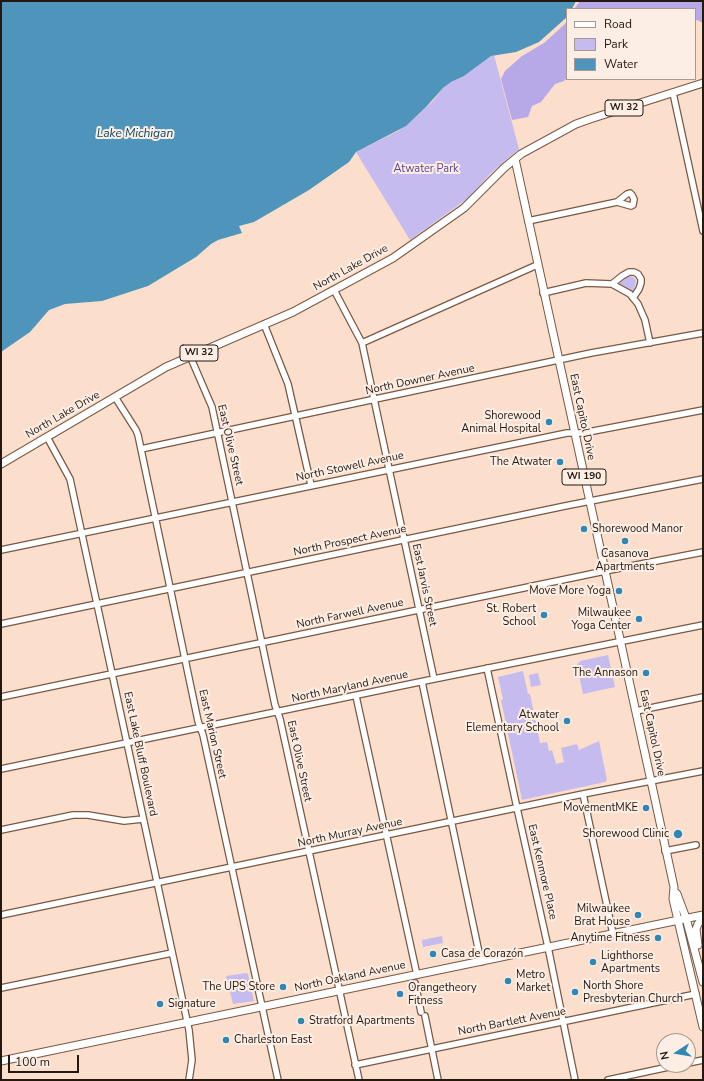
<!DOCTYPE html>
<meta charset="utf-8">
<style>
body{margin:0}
#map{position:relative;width:704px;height:1081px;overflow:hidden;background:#fbdecb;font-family:"Nunito Sans",sans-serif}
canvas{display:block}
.frame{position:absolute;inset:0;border:2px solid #24180f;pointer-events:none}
.legend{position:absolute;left:566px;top:8px;width:130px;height:72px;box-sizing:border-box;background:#fdeee5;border:1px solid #a6988f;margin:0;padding:5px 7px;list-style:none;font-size:12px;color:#24180f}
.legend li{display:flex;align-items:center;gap:8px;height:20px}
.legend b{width:20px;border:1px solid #a6988f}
.north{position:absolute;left:656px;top:1033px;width:40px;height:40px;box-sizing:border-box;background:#fdeee5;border:1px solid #a6988f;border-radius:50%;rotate:258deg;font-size:11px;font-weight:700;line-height:16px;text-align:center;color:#24180f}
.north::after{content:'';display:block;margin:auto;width:14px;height:18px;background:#2d88b5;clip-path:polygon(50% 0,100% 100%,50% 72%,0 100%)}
.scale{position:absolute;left:8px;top:1055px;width:71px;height:18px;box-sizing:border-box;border:2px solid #24180f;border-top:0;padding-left:5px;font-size:12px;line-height:14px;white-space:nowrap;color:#24180f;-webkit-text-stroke:3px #fdeee5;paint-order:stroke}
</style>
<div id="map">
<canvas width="704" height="1081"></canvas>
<div class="frame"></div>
<ul class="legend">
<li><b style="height:5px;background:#fff"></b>Road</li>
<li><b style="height:11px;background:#c6bbef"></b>Park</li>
<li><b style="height:11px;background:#4f94ba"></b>Water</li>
</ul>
<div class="north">N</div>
<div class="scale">100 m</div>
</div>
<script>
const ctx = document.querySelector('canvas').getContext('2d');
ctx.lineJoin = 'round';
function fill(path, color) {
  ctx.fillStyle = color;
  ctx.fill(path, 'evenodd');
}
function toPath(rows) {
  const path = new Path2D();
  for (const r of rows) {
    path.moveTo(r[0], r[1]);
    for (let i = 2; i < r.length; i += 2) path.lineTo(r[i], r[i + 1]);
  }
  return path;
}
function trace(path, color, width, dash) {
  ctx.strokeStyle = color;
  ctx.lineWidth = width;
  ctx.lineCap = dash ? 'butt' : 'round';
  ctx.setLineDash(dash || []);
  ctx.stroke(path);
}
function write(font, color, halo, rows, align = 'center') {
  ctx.font = font + ' "Nunito Sans",sans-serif';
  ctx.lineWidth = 4;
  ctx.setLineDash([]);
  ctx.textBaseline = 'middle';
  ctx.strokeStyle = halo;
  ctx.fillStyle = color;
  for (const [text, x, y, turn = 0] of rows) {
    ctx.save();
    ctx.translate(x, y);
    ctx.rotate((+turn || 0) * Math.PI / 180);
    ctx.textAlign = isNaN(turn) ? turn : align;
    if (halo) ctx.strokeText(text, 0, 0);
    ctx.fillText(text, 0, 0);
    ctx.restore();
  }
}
fill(toPath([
 [494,55,519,149,491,173,467,199,410,240,356,152,398,131,409,123,432,102,443,88,451,82,464,76,491,56],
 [628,276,633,277,635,279,636,282,633,292,619,284],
 [608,655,615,687,583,694,577,665,580,661],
 [523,671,528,694,530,694,540,743,547,742,549,751,552,750,556,764,564,762,561,748,577,744,579,750,599,741,607,780,605,782,522,800,501,700,503,699,498,677],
 [538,673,541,685,531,687,529,675],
 [442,936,443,943,423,947,422,940],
 [246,973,248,974,254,1001,233,1004,226,976]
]), '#c6bbef');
fill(toPath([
 [580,1,703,1,703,23,697,20,695,21,695,9,574,9],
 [567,22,567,78,564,81,555,84,541,102,532,106,528,117,512,120,501,79,505,71,522,56,544,43]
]), '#b7a8e7');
fill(toPath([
 [1,1,576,1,572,9,567,9,567,17,539,42,516,52,491,56,464,76,451,82,443,88,426,107,406,126,356,152,349,162,309,190,254,222,239,226,242,233,218,240,211,244,196,257,148,286,102,301,65,304,49,310,30,332,1,352]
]), '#4f94ba');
const minor = toPath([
 [673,93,703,231],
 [528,221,617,202,631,206,633,205,634,199,632,195,630,193,627,194,617,202],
 [612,284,622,276,629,272,634,272,638,274,641,279,641,283,639,289,633,298],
 [334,290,362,343,434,679],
 [543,293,586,283,612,284,630,294,638,304,645,320,650,343],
 [264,324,288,384,311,485],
 [362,343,537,265],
 [190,356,212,407,275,705,280,719,359,1080],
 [115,397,136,430,138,435,198,721,203,735,278,1080],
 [47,437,70,479,189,1030,192,1060,189,1080],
 [141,449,591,353,703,333],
 [1,550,567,433,583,433,703,410],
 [1,624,565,506,703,479],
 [487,668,517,808,548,947,575,1080],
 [422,682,481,962],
 [356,696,417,975],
 [1,697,605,571,703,552],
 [636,711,703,697],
 [1,769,434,679,703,625],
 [583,794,613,934],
 [1,830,73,815,88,815,124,821,143,819],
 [665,851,696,845],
 [1,915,583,794,703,771],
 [415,983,421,1012],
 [1,988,172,953],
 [425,1016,438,1080],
 [688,1063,703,1060],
 [355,1065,696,994],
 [608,1080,678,1065]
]);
const major = toPath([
 [515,159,651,781,674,887,673,899,703,1027],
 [1,464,166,367,293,312,393,258,464,208,504,168,521,154,576,124,590,119,703,83],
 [674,891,677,894,686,918,703,982],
 [698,945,696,929,698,924,703,917],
 [1,1061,703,915]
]);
trace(minor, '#785944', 8);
trace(major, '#785944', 9);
trace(minor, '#fff', 5.5);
trace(major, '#fff', 7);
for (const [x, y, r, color] of [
 [549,422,4,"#2d88b5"],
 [560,462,4,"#2d88b5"],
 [584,529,4,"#2d88b5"],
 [625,541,4,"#2d88b5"],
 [619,591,4,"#2d88b5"],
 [544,615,4,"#2d88b5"],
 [639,619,4,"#2d88b5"],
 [646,673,4,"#2d88b5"],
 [567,721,4,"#2d88b5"],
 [646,808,4,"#2d88b5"],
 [678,834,5,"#2d88b5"],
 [638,915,4,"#2d88b5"],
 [658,938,4,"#2d88b5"],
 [433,954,4,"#2d88b5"],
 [593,962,4,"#2d88b5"],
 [508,981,4,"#2d88b5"],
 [283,987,4,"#2d88b5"],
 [575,992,4,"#2d88b5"],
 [400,994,4,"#2d88b5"],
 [160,1004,4,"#2d88b5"],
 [301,1021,4,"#2d88b5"],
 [226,1040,4,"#2d88b5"]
]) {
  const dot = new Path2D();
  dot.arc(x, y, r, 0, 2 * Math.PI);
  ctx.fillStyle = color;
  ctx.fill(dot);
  trace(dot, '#fdeee5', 1.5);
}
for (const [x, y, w] of [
 [624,108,38],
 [199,353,38],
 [584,477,44]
]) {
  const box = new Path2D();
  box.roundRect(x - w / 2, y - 8, w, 16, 3);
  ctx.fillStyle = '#fdeee5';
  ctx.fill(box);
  trace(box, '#24180f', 1);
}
write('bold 10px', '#24180f', null, [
 ["WI 32",624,108],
 ["WI 32",199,353],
 ["WI 190",584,477]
]);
write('11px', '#5b448f', '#fdeee5', [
 ["Atwater Park",426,169]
]);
write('11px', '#24180f', '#fdeee5', [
 ["North Lake Drive",351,268,-29],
 ["North Downer Avenue",420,380,-12],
 ["North Lake Drive",63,415,-30],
 ["East Capitol Drive",582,417,78],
 ["East Olive Street",230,445,77],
 ["North Stowell Avenue",350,467,-12],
 ["North Prospect Avenue",350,541,-12],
 ["East Jarvis Street",424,585,78],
 ["North Farwell Avenue",350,614,-12],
 ["North Maryland Avenue",350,687,-12],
 ["East Capitol Drive",652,733,78],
 ["East Marion Street",212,734,77],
 ["East Lake Bluff Boulevard",140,754,78],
 ["East Olive Street",299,761,78],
 ["North Murray Avenue",350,833,-12],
 ["East Kenmore Place",542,872,77],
 ["North Oakland Avenue",350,977,-12],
 ["North Bartlett Avenue",512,1022,-11]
]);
write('11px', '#24180f', '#fdeee5', [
 ["Shorewood",541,416],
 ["Animal Hospital",541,429],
 ["The Atwater",552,462],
 ["Shorewood Manor",592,529,"left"],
 ["Casanova",625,554,"center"],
 ["Apartments",625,567,"center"],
 ["Move More Yoga",611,591],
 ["St. Robert",536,609],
 ["School",536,622],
 ["Milwaukee",631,613],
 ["Yoga Center",631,626],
 ["The Annason",638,673],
 ["Atwater",559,715],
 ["Elementary School",559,728],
 ["MovementMKE",638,808],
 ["Shorewood Clinic",669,834],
 ["Milwaukee",630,909],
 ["Brat House",630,922],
 ["Anytime Fitness",650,938],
 ["Casa de Corazón",441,954,"left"],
 ["Lighthorse",601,956,"left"],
 ["Apartments",601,969,"left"],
 ["Metro",516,975,"left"],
 ["Market",516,988,"left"],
 ["North Shore",583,986,"left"],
 ["Presbyterian Church",583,999,"left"],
 ["The UPS Store",275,987],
 ["Orangetheory",408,988,"left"],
 ["Fitness",408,1001,"left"],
 ["Signature",168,1004,"left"],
 ["Stratford Apartments",309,1021,"left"],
 ["Charleston East",234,1040,"left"]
], 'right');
write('italic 12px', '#0f4762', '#fdeee5', [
 ["Lake Michigan",135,134]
]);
</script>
